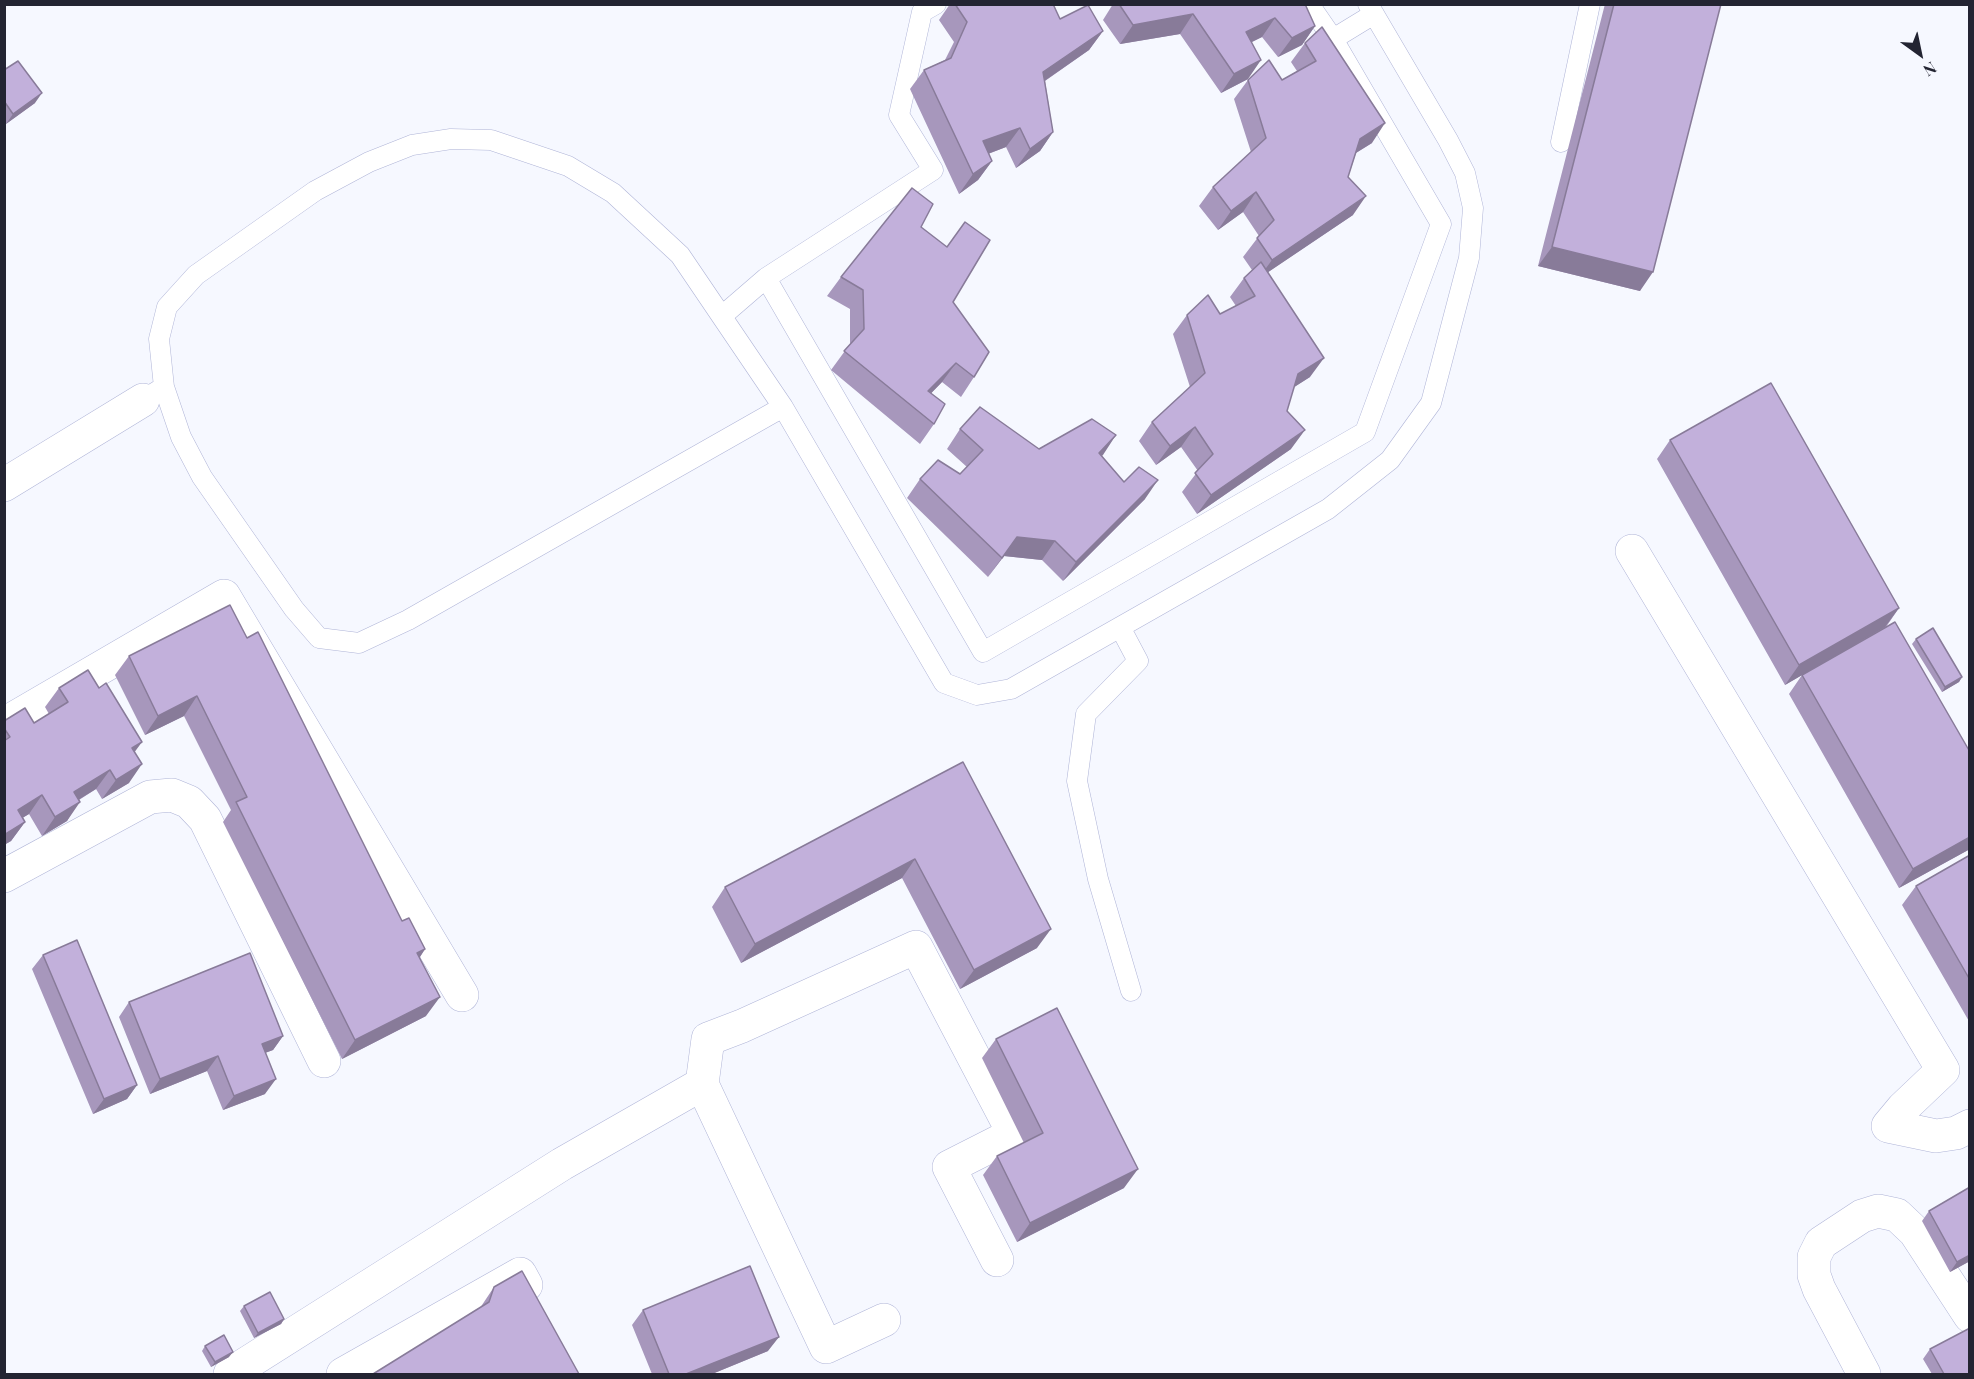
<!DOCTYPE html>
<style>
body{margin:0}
#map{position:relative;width:1974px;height:1379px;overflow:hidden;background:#f6f8ff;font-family:"Playfair Display",serif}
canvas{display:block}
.frame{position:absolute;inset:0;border:6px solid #232432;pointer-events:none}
.north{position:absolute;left:1890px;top:24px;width:60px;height:60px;-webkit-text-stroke:4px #f6f8ff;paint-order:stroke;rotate:147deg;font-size:16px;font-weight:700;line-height:24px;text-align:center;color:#232432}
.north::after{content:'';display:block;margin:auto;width:21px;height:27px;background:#232432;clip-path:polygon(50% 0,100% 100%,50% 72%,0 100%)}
</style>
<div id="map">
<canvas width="1974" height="1379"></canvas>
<div class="frame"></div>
<div class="north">N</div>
</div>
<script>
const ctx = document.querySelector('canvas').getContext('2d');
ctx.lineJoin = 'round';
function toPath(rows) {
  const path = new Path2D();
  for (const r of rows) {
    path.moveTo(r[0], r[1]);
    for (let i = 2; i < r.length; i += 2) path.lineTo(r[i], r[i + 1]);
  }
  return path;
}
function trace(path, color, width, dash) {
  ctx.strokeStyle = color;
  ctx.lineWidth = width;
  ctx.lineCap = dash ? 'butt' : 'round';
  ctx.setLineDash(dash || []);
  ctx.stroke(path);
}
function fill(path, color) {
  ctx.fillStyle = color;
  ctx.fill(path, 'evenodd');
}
const service = toPath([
 [936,4,922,12,899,115,933,170,766,278,983,652,1365,432,1441,224,1333,39],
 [1309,4,1333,39,1374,14],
 [1561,142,1590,4],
 [722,316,766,278],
 [164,387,159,339,167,307,196,275,315,191,369,162,412,145,451,139,491,140,568,166,613,193,680,255,783,407],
 [143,400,164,387,181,437,202,477,294,609,319,638,359,643,408,620,783,407,944,683,977,695,1011,689,1328,509,1390,460,1431,403,1469,258,1473,208,1465,173,1448,140,1368,4],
 [1120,627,1138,661,1086,714,1077,781,1098,879,1131,991]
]);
const minor = toPath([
 [4,485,143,400],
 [1632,551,1943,1070,1903,1108,1888,1126,1936,1136,1956,1133,1970,1126],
 [4,724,224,596,462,995],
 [4,876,150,797,172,795,189,802,205,819,324,1061],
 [702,1084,708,1039,742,1026,916,947,1014,1134,949,1167,997,1260],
 [230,1374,562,1164,702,1084,826,1347,884,1320],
 [343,1374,520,1274,526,1285],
 [1864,1374,1819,1289,1814,1275,1814,1257,1821,1243,1862,1216,1878,1211,1897,1215,1915,1232,1970,1316]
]);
trace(service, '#afb4d7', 21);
trace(minor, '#afb4d7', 34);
trace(service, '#fff', 20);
trace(minor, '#fff', 33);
fill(toPath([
 [950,4,1053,4,1060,19,1103,31,1089,50,1045,81,1053,132,1040,151,1016,168,1006,147,988,154,992,161,978,180,959,194,910,89,924,70,945,60,954,42,939,20],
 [1113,4,1305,4,1315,26,1302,45,1278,57,1262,37,1252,42,1248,79,1221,93,1180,34,1120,44,1103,20],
 [1605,4,1721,4,1640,291,1538,266],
 [1305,43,1372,143,1356,153,1348,177,1353,215,1268,272,1310,377,1294,387,1287,411,1291,449,1197,514,1182,492,1198,471,1181,447,1156,465,1139,441,1152,422,1190,387,1173,334,1187,315,1220,314,1236,306,1230,297,1244,278,1252,270,1243,257,1259,236,1243,212,1218,230,1199,206,1213,187,1251,152,1234,99,1248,80,1282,80,1297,71,1291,62],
 [4,70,35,103,6,124,4,121],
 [921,227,953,302,974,377,961,397,942,382,931,393,934,424,920,444,831,370,850,344,850,309,827,296,841,277],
 [960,429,1039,449,1102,456,1124,482,1145,499,1063,581,1042,560,1004,556,988,577,907,498,920,479,960,474,967,467,947,449],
 [1670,440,1899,608,1886,627,1970,752,1970,849,1899,888,1789,694,1802,675,1785,685,1657,459],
 [247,638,402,921,425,949,420,957,426,1016,342,1059,223,822,231,810,184,716,145,735,115,675,129,656],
 [1916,639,1962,677,1959,682,1942,692,1912,644],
 [59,688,135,751,129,783,102,799,96,789,79,800,67,821,42,836,29,814,22,818,25,822,11,841,4,845,4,728,34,723,49,714,45,707],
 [963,762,1037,948,960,989,902,878,741,963,712,907,725,887],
 [1970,855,1970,1023,1902,905,1916,886],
 [43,955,137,1085,127,1099,93,1114,32,969],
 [129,1002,283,1036,273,1050,265,1053,265,1094,223,1110,207,1071,150,1094,119,1017],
 [996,1039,1124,1188,1017,1242,983,1175,997,1156,1024,1143,982,1058],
 [1970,1187,1970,1261,1950,1272,1922,1221,1929,1211],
 [494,1287,579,1374,480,1308],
 [244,1306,284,1319,281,1324,254,1338,240,1311],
 [643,1310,768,1351,712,1374,652,1374,632,1325],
 [205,1346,229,1357,211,1367,202,1351],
 [1930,1349,1970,1374,1932,1374,1923,1359]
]), '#a797bc');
fill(toPath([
 [1193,14,1180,34,1120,44,1133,25],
 [1275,18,1262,37,1233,51,1246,32],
 [1315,26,1302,45,1278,57,1292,38],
 [1103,31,1089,50,1030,91,1043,72],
 [1261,60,1248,79,1221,93,1234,74],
 [42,93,35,103,6,124,13,114],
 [1385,123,1372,143,1346,159,1360,139],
 [1020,128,1006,147,969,161,983,141],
 [1053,132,1040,151,1016,168,1030,149],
 [992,161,978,180,959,194,973,174],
 [1256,192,1243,212,1218,230,1231,211],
 [1366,196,1353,215,1258,279,1272,260],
 [1552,247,1653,272,1640,291,1538,266],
 [1324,358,1310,377,1285,393,1298,374],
 [956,363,942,382,915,410,928,391],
 [1195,427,1181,447,1156,465,1170,446],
 [1305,430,1291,449,1197,514,1211,495],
 [1116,435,1103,455,1085,472,1099,453],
 [1158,480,1145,499,1063,581,1076,562],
 [1017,537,1055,541,1042,560,1004,556,988,577],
 [1899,608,1885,627,1785,685,1799,665],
 [1962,677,1959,682,1942,692,1945,687],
 [197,696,184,716,145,735,158,716],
 [142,742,128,761,132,748],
 [142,764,129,783,102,799,116,780],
 [110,770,96,789,60,811,74,792],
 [42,795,29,814,4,829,18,810],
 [80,802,67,821,42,836,55,817],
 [25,822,11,841,4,845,4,835],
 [1970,837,1970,849,1899,888,1913,869],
 [915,859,902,878,741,963,755,944],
 [1051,929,1037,948,960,989,974,970],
 [425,949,412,969,417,953],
 [440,997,426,1016,342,1059,355,1040],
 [283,1036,273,1050,251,1058,262,1044],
 [218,1056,207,1071,150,1094,160,1079],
 [276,1079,265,1094,223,1110,234,1096],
 [137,1085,127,1099,93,1114,104,1099],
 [1138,1169,1124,1188,1017,1242,1030,1223],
 [1970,1255,1970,1261,1950,1272,1957,1262],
 [284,1319,281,1324,254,1338,258,1333],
 [779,1337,768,1351,712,1374,686,1374],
 [233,1352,229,1357,211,1367,215,1362]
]), '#887b99');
const building = toPath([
 [955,4,1053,4,1060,19,1088,5,1103,31,1043,72,1053,132,1030,149,1020,128,983,141,992,161,973,174,924,70,951,58,967,22,955,4],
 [1119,4,1305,4,1315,26,1292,38,1275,18,1246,32,1261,60,1234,74,1193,14,1133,25,1119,4],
 [1614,4,1721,4,1653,272,1552,247,1614,4],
 [1322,27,1385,123,1360,139,1348,177,1366,196,1272,260,1257,238,1274,220,1256,192,1231,211,1213,187,1266,138,1248,80,1269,60,1282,80,1316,61,1305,43,1322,27],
 [18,61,42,93,13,114,4,101,4,70,18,61],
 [912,188,933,204,921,227,947,247,965,222,990,240,953,302,989,352,974,377,956,363,928,391,945,404,934,424,844,351,864,329,863,290,841,277,912,188],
 [1261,262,1324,358,1298,374,1287,411,1305,430,1211,495,1195,473,1213,454,1195,427,1170,446,1152,422,1205,373,1187,315,1208,295,1220,314,1255,296,1244,278,1261,262],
 [1771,383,1899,608,1799,665,1670,440,1771,383],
 [980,407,1039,449,1092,419,1116,435,1099,453,1124,482,1139,467,1158,480,1076,562,1055,541,1017,537,1002,558,920,479,938,460,960,474,983,450,960,429,980,407],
 [230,605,247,638,258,632,402,921,409,918,425,949,417,953,440,997,355,1040,236,802,247,797,197,696,158,716,129,656,230,605],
 [1895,622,1970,752,1970,837,1913,869,1802,675,1895,622],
 [1933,628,1962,677,1945,687,1916,639,1933,628],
 [88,670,99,688,106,683,142,742,132,748,142,764,116,780,110,770,74,792,80,802,55,817,42,795,18,810,25,822,4,835,4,741,10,737,4,728,4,721,25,708,34,723,68,702,59,688,88,670],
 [963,762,1051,929,974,970,915,859,755,944,725,887,963,762],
 [1970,855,1970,980,1916,886,1970,855],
 [77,940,137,1085,104,1099,43,955,77,940],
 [250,953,283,1036,262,1044,276,1079,234,1096,218,1056,160,1079,129,1002,250,953],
 [1057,1008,1138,1169,1030,1223,997,1156,1043,1133,996,1039,1057,1008],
 [1970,1187,1970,1255,1957,1262,1929,1211,1970,1187],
 [750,1266,779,1337,686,1374,669,1374,643,1310,750,1266],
 [522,1271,579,1374,373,1374,489,1302,494,1287,522,1271],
 [270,1292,284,1319,258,1333,244,1306,270,1292],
 [1970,1328,1970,1374,1944,1374,1930,1349,1970,1328],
 [224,1335,233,1352,215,1362,205,1346,224,1335]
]);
fill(building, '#c2b0db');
trace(building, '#887b99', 1.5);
</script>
